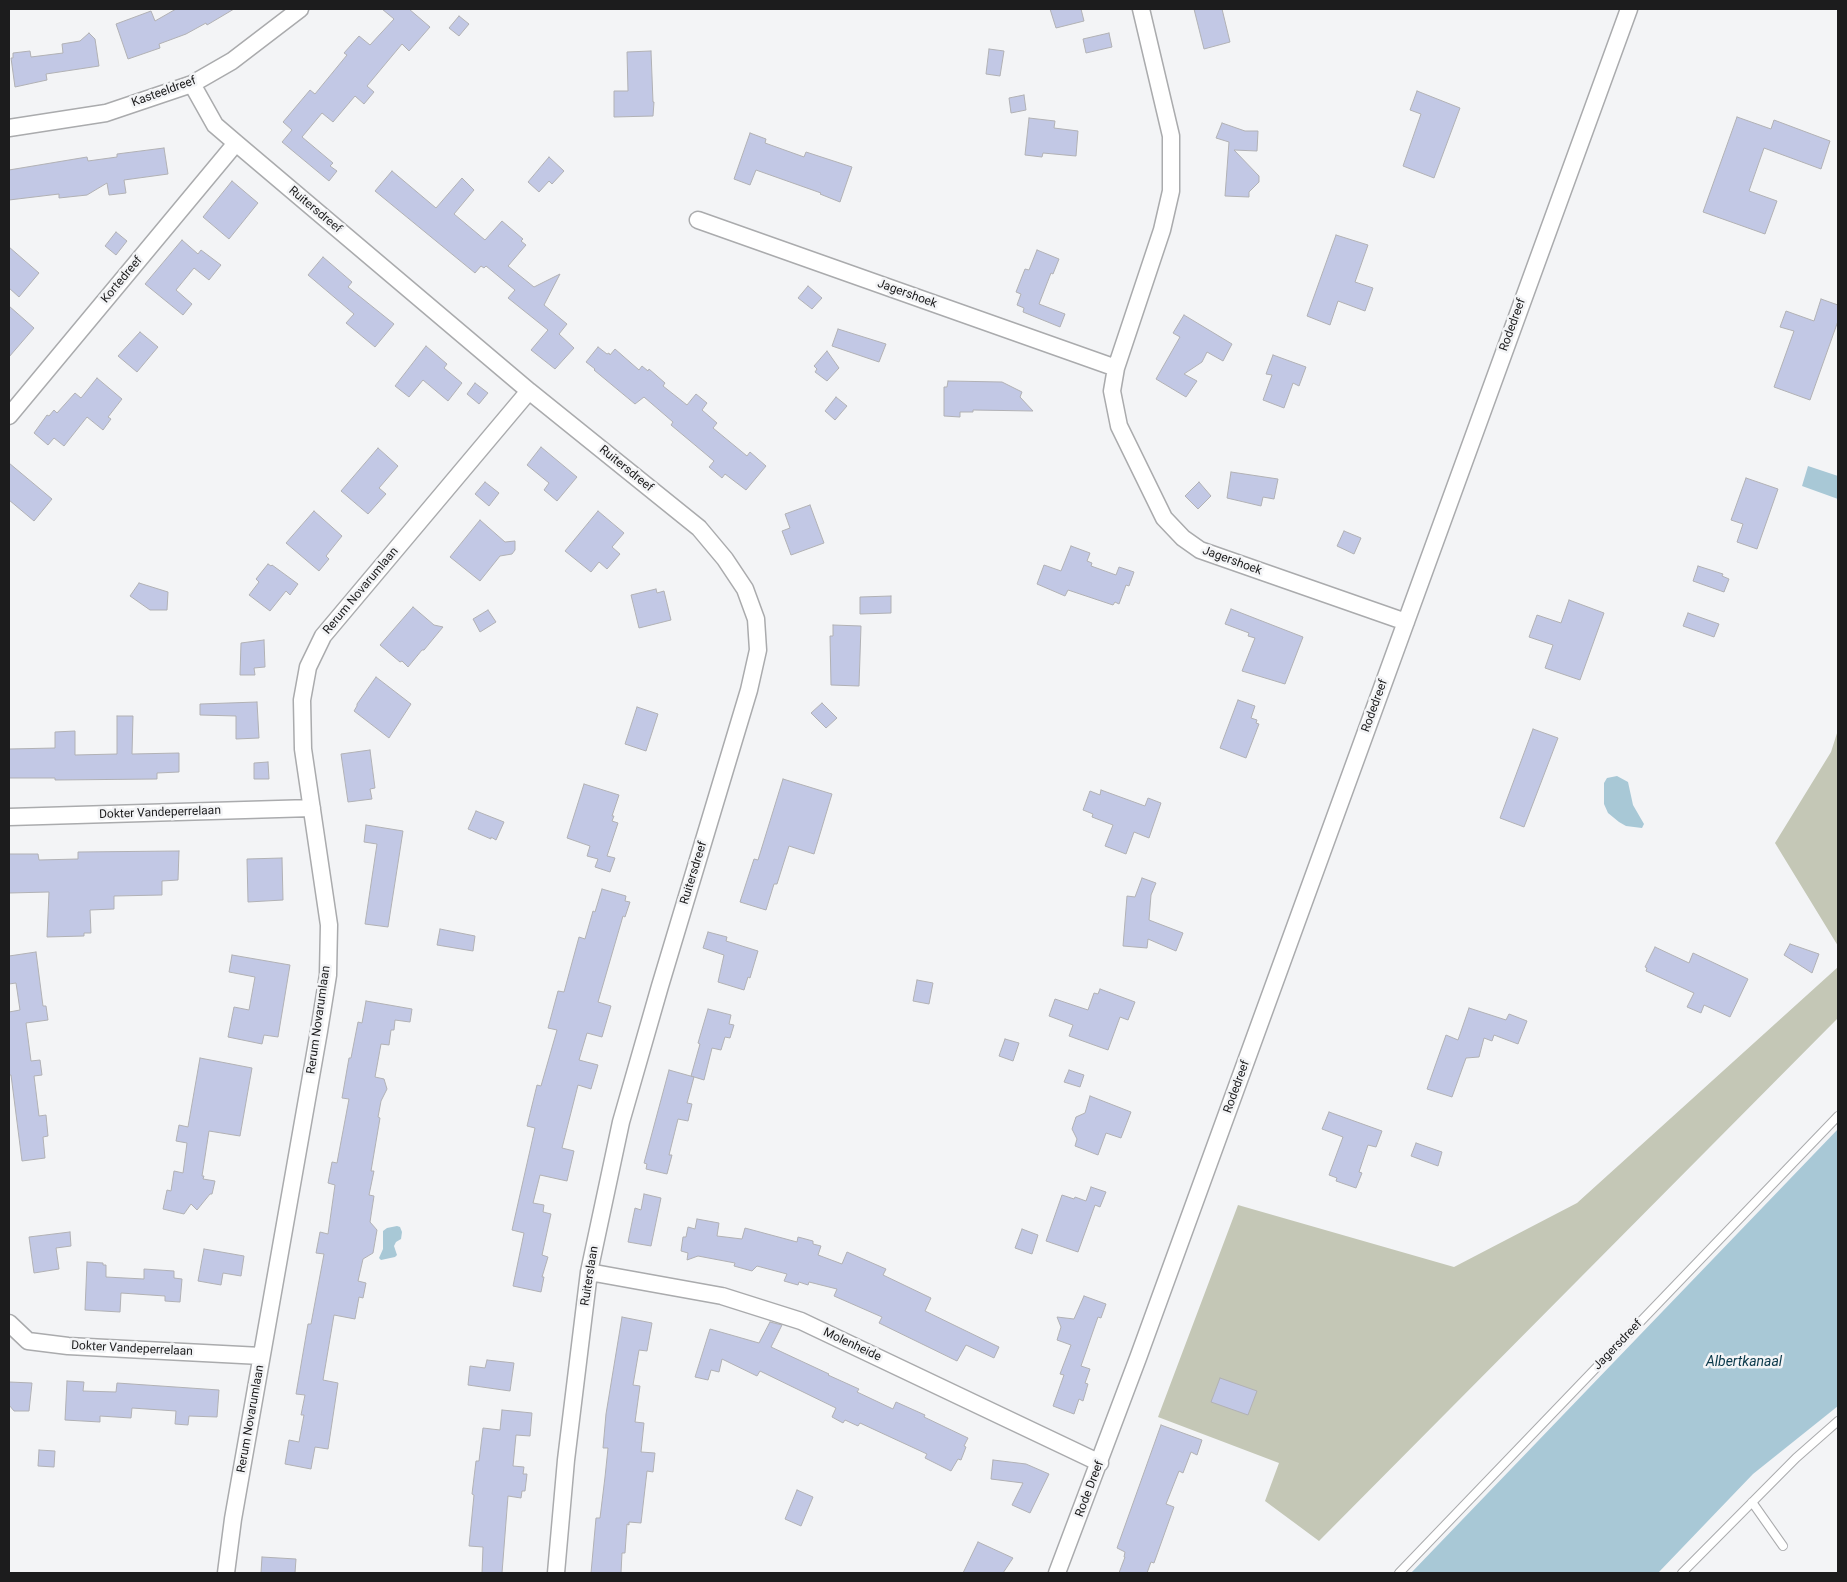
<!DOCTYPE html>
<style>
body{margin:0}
#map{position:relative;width:1847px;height:1582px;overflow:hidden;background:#f3f4f6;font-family:Roboto,sans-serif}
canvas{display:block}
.frame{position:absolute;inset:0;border:10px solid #1c1c1d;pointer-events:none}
</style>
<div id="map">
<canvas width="1847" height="1582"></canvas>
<div class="frame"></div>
</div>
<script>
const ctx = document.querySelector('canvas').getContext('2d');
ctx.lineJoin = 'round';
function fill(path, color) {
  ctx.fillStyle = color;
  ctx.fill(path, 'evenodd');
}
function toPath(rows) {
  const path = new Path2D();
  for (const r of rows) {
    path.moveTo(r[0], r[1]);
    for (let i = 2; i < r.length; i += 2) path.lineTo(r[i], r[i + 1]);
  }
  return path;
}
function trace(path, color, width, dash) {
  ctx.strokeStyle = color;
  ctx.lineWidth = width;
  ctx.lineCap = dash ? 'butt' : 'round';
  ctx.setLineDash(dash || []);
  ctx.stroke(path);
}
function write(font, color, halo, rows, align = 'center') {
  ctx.font = font + ' Roboto,sans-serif';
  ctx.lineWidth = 5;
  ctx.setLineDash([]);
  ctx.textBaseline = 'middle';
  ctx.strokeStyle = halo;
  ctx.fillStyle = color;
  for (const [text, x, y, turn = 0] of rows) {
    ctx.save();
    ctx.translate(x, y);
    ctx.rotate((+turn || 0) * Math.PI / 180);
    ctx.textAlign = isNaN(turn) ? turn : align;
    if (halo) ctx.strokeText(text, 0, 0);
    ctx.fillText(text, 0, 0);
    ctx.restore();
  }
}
fill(toPath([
 [1838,730,1838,946,1775,843,1831,752],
 [1838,967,1838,1018,1319,1541,1265,1501,1279,1463,1158,1417,1238,1205,1454,1267,1577,1203]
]), '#c4c7b6');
fill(toPath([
 [1808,466,1838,476,1838,499,1802,486],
 [1617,776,1628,782,1633,805,1644,824,1642,828,1626,826,1619,822,1608,813,1604,804,1604,783,1607,778],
 [1838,1129,1838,1406,1753,1474,1658,1573,1411,1573],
 [397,1226,400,1227,402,1232,401,1239,396,1242,394,1246,397,1255,395,1257,381,1260,379,1258,383,1249,383,1231,387,1228]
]), '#a8c8d6');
const building = toPath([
 [176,9,234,9,207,25,206,23,186,34,159,44,160,48,128,59,116,24,151,11,155,21,176,9],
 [382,9,409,9,430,27,409,51,402,44,367,86,374,92,364,104,355,96,333,122,322,113,302,137,333,163,330,166,337,171,329,181,282,142,292,130,283,122,310,90,315,94,347,55,344,53,359,36,370,45,394,19,382,9],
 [1050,9,1081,9,1084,21,1056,28,1050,9],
 [1194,9,1222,9,1230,42,1204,49,1194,9],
 [459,16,469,24,459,36,449,28,459,16],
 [89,33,95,39,99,66,46,74,47,80,15,87,11,58,13,58,13,53,30,51,31,57,63,53,62,44,80,41,89,33],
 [1109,33,1112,47,1086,53,1083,39,1109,33],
 [989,49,1004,51,1000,76,986,74,989,49],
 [651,51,653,102,654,102,653,116,614,117,614,91,628,91,627,52,651,51],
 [1417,91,1460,108,1434,178,1403,166,1421,114,1410,110,1417,91],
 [1024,95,1026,110,1011,113,1009,98,1024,95],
 [1737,117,1771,129,1774,120,1830,141,1821,169,1764,148,1749,191,1777,201,1765,234,1703,212,1737,117],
 [1029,118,1055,121,1054,128,1078,131,1076,156,1043,153,1042,157,1025,155,1029,118],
 [1222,123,1245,131,1258,131,1257,151,1234,150,1259,176,1259,182,1249,192,1249,197,1225,196,1229,142,1216,138,1222,123],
 [750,133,766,139,765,143,804,157,806,152,852,167,840,202,820,194,821,193,756,170,750,185,734,179,750,133],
 [164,148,168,174,124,180,126,193,109,195,107,183,87,195,59,198,59,194,9,200,9,170,87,157,88,161,117,157,117,154,164,148],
 [549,157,564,171,552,184,549,181,539,192,528,182,549,157],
 [392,171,436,208,462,178,474,190,454,214,485,240,502,221,523,239,521,241,526,245,508,266,534,287,560,274,544,305,567,324,559,334,574,348,555,369,531,350,548,330,508,298,515,290,486,266,484,268,481,266,475,273,375,191,392,171],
 [232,181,258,203,229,239,203,217,232,181],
 [116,232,127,241,116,255,105,246,116,232],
 [1336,235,1368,245,1355,282,1373,288,1365,311,1338,301,1330,325,1307,316,1336,235],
 [182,240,198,254,201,250,221,265,209,280,194,268,176,290,192,304,183,315,145,284,182,240],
 [9,247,39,273,19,297,9,288,9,247],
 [1037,250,1059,259,1053,274,1051,273,1039,304,1065,314,1060,327,1023,312,1024,308,1017,305,1021,294,1016,292,1025,269,1029,270,1037,250],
 [323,257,352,282,348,287,394,324,375,347,346,323,354,314,308,275,323,257],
 [808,286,822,298,812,309,798,298,808,286],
 [1821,299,1838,305,1838,321,1810,400,1774,387,1794,331,1780,327,1786,311,1814,321,1821,299],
 [9,306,34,328,9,357,9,306],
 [1184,315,1232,344,1223,361,1207,352,1202,362,1184,374,1197,381,1186,397,1156,379,1180,337,1173,333,1184,315],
 [838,329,886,344,879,362,832,346,838,329],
 [140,332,158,347,137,372,118,356,140,332],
 [426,346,447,364,444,368,462,383,448,401,423,380,409,397,395,386,426,346],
 [598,347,607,354,609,353,610,355,615,349,639,370,642,366,648,371,649,369,665,383,663,386,687,405,696,394,707,403,702,410,717,423,713,428,747,456,750,452,766,466,746,490,725,474,722,478,709,467,714,461,671,425,673,422,644,397,635,404,594,370,595,369,586,362,598,347],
 [827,351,839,368,827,381,815,372,817,369,814,366,827,351],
 [1273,355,1306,367,1299,386,1293,383,1284,408,1263,400,1272,375,1266,374,1273,355],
 [97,378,122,399,108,417,111,419,103,430,87,417,64,446,54,438,48,445,34,433,47,415,49,416,54,410,57,413,75,393,81,398,97,378],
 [948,381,1002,382,1022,392,1020,397,1033,411,973,410,973,412,960,412,960,417,944,416,944,387,947,387,948,381],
 [475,383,488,393,479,404,467,394,475,383],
 [836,397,847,406,835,420,825,411,836,397],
 [541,447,577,477,557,501,544,490,549,483,527,465,541,447],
 [378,448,398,466,379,488,386,494,368,514,341,491,378,448],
 [9,463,52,499,34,521,9,500,9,463],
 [1231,472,1278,479,1274,499,1263,497,1261,506,1227,498,1231,472],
 [1746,478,1778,489,1757,549,1737,542,1743,524,1731,520,1746,478],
 [485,482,499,493,489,506,475,494,485,482],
 [1199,482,1211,496,1198,509,1185,496,1199,482],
 [810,505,824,543,791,555,782,531,790,528,785,514,810,505],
 [314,511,342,536,326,556,329,559,319,571,286,543,314,511],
 [598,511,624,533,612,547,620,554,607,569,599,562,591,572,565,551,598,511],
 [480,520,505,542,515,541,515,550,512,554,500,556,480,581,450,557,480,520],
 [1344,531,1361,538,1354,554,1337,546,1344,531],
 [1071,546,1090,553,1087,561,1092,563,1091,566,1116,575,1119,567,1134,572,1129,586,1126,585,1119,604,1115,602,1113,605,1068,590,1065,596,1037,584,1044,565,1061,571,1071,546],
 [268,564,271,566,272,565,298,584,290,595,286,591,270,611,249,595,259,582,256,579,268,564],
 [1698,566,1723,574,1722,576,1729,579,1724,592,1693,581,1698,566],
 [139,583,168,592,167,610,150,610,130,596,139,583],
 [656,589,657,593,664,591,671,620,639,628,631,595,656,589],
 [891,596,891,613,860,614,860,597,891,596],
 [1569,600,1604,613,1580,680,1545,668,1553,645,1529,637,1537,615,1561,623,1569,600],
 [413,607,434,625,443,627,424,650,422,650,408,667,402,661,400,662,380,645,413,607],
 [1231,609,1303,637,1285,684,1242,671,1255,638,1248,636,1249,633,1225,624,1231,609],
 [488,610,496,622,480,632,473,619,488,610],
 [1688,613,1719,624,1714,637,1683,626,1688,613],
 [833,625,861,626,859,686,831,685,830,636,833,636,833,625],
 [264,640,265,667,254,668,255,675,240,675,241,643,264,640],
 [376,677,411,704,389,738,354,711,357,706,357,704,376,677],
 [1238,700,1255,706,1251,718,1257,720,1256,723,1259,724,1246,758,1220,748,1238,700],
 [257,702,259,738,236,739,236,716,200,715,200,704,257,702],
 [822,703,837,718,826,728,811,713,822,703],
 [637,707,658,714,646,751,625,744,637,707],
 [117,716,133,716,132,754,179,753,179,772,157,773,157,779,55,780,55,778,9,778,9,749,55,748,55,732,75,731,75,755,117,754,117,716],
 [1533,729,1558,738,1524,827,1500,818,1533,729],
 [370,750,375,788,370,789,372,799,348,802,341,754,370,750],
 [268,762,269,779,254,779,254,763,268,762],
 [783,779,832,794,814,854,789,846,777,884,774,884,766,910,740,902,754,859,758,860,783,779],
 [584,784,619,795,612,816,614,816,612,821,618,823,607,856,615,858,610,872,595,867,598,859,587,856,590,846,567,838,584,784],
 [1101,790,1145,806,1148,798,1161,803,1149,838,1134,832,1126,854,1105,846,1113,825,1092,817,1093,814,1083,810,1090,791,1100,795,1101,790],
 [476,811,504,822,496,840,491,837,491,839,468,829,476,811],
 [366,825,403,831,388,927,365,924,377,844,364,842,366,825],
 [179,851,178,880,162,881,162,895,114,896,114,909,90,910,91,933,84,933,84,936,47,937,49,892,9,893,9,854,38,854,39,860,78,859,78,852,179,851],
 [282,858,283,900,248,902,247,859,282,858],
 [1142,878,1156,883,1151,895,1149,920,1183,933,1176,951,1148,939,1147,948,1123,946,1127,896,1135,897,1142,878],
 [602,889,626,896,625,901,630,902,625,917,623,916,598,1002,611,1006,602,1037,587,1033,579,1060,598,1065,591,1089,578,1085,562,1148,574,1151,567,1181,540,1175,533,1203,544,1205,543,1212,551,1214,542,1255,548,1257,542,1277,544,1277,541,1292,513,1286,524,1233,512,1230,535,1128,527,1126,537,1085,541,1086,557,1030,548,1028,558,991,564,992,579,937,585,939,593,911,595,912,602,889],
 [440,929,475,936,473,951,437,945,440,929],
 [708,932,727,937,726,941,758,951,750,978,748,977,744,990,718,982,724,955,703,948,708,932],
 [1790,944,1819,954,1812,973,1784,955,1790,944],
 [1655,947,1689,963,1693,953,1748,979,1730,1017,1704,1005,1701,1013,1687,1007,1694,993,1646,971,1647,968,1645,967,1655,947],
 [36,952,43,1006,46,1006,48,1020,26,1023,31,1061,40,1060,42,1075,34,1076,39,1116,46,1115,48,1136,43,1137,45,1158,22,1161,11,1075,9,1075,9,1012,20,1010,16,983,9,984,9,956,36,952],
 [232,955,290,965,278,1037,264,1035,262,1044,228,1037,234,1007,249,1010,255,977,229,972,232,955],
 [917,980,933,983,929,1004,913,1001,917,980],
 [1100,989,1135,1002,1128,1020,1120,1017,1108,1050,1069,1036,1073,1025,1049,1016,1055,999,1088,1010,1094,993,1098,994,1100,989],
 [366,1001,412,1009,410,1022,395,1020,394,1030,391,1030,389,1045,381,1044,375,1077,384,1079,387,1089,381,1101,378,1117,380,1118,371,1171,374,1171,369,1195,374,1196,370,1222,377,1230,373,1253,363,1259,358,1281,366,1283,363,1298,359,1297,355,1319,334,1315,323,1380,338,1383,330,1436,328,1449,315,1447,311,1469,285,1464,289,1440,299,1442,304,1415,301,1415,305,1395,296,1394,308,1324,311,1324,324,1254,316,1253,320,1232,328,1234,335,1185,328,1183,332,1162,337,1163,349,1099,342,1098,349,1058,351,1058,358,1022,362,1023,366,1001],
 [1469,1008,1506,1020,1509,1014,1527,1021,1518,1044,1494,1035,1492,1041,1484,1038,1479,1057,1466,1058,1452,1097,1427,1089,1446,1035,1458,1040,1469,1008],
 [708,1009,731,1015,729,1024,734,1025,730,1038,725,1037,721,1050,712,1048,704,1080,691,1076,700,1044,698,1043,708,1009],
 [1005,1039,1019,1043,1013,1061,999,1056,1005,1039],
 [200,1058,252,1068,240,1136,209,1131,202,1176,204,1176,203,1179,215,1181,212,1194,210,1194,197,1210,191,1204,184,1214,163,1209,167,1190,171,1191,174,1171,183,1173,187,1143,176,1141,179,1125,188,1127,200,1058],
 [669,1070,694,1077,687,1103,692,1104,688,1121,678,1119,669,1155,672,1155,667,1174,646,1169,647,1164,644,1163,669,1070],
 [1069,1070,1084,1075,1080,1087,1064,1082,1069,1070],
 [1090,1096,1131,1112,1121,1138,1106,1133,1098,1155,1075,1146,1077,1139,1072,1129,1076,1117,1085,1113,1090,1096],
 [1329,1112,1382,1131,1376,1147,1368,1145,1359,1172,1362,1173,1356,1188,1336,1181,1337,1178,1329,1175,1343,1137,1322,1129,1329,1112],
 [1416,1143,1442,1152,1438,1166,1411,1156,1416,1143],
 [1091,1187,1106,1192,1100,1207,1095,1205,1078,1252,1046,1241,1062,1195,1074,1199,1075,1197,1086,1201,1091,1187],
 [644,1194,661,1198,651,1246,628,1242,635,1208,641,1210,644,1194],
 [697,1219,719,1223,717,1236,742,1239,745,1228,797,1242,798,1237,813,1241,813,1244,821,1246,818,1255,842,1264,847,1252,886,1269,883,1275,931,1298,925,1311,999,1347,994,1358,966,1345,957,1361,879,1323,882,1317,834,1296,837,1289,809,1282,808,1285,799,1282,798,1285,784,1281,787,1274,757,1266,752,1271,734,1266,735,1263,698,1256,687,1260,688,1253,681,1251,683,1237,686,1237,688,1227,695,1229,697,1219],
 [1022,1229,1038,1235,1032,1254,1015,1248,1022,1229],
 [70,1232,71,1246,56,1248,59,1269,34,1273,29,1237,70,1232],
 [204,1249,244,1256,241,1276,223,1273,221,1285,198,1281,204,1249],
 [87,1262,103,1263,103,1265,106,1265,106,1277,144,1279,144,1269,174,1271,174,1278,182,1279,180,1302,165,1301,165,1296,121,1293,120,1312,85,1310,87,1262],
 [1084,1296,1106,1304,1101,1318,1098,1317,1081,1366,1090,1369,1085,1383,1088,1384,1083,1401,1079,1399,1074,1414,1053,1406,1064,1375,1060,1374,1071,1345,1057,1340,1061,1327,1057,1317,1074,1319,1084,1296],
 [622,1317,652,1323,647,1351,639,1350,633,1385,640,1386,635,1422,644,1423,641,1452,655,1453,653,1472,647,1471,641,1523,629,1522,629,1525,627,1524,625,1553,622,1553,621,1573,591,1573,596,1518,600,1518,605,1477,608,1448,603,1448,606,1414,622,1317],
 [770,1322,782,1325,771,1347,829,1374,828,1375,859,1389,857,1392,893,1409,896,1402,925,1415,924,1417,968,1438,964,1446,966,1447,961,1460,958,1459,951,1471,925,1458,927,1454,860,1423,858,1426,845,1420,843,1423,832,1417,836,1408,760,1371,757,1376,722,1359,719,1372,711,1370,708,1380,695,1377,710,1329,759,1343,770,1322],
 [487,1360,514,1363,510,1391,468,1385,470,1366,485,1368,487,1360],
 [1220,1378,1257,1391,1248,1415,1211,1402,1220,1378],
 [67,1381,84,1382,83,1391,116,1392,117,1383,219,1390,217,1417,189,1416,188,1425,175,1424,176,1411,132,1408,131,1418,100,1416,100,1422,65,1420,67,1381],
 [9,1382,32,1383,29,1411,14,1411,9,1405,9,1382],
 [502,1410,532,1413,530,1436,516,1435,513,1466,524,1467,523,1474,527,1474,525,1491,522,1491,521,1498,508,1496,502,1573,482,1573,483,1547,469,1546,474,1495,472,1494,476,1461,479,1461,483,1428,500,1430,502,1410],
 [1161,1425,1202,1440,1197,1455,1191,1452,1183,1473,1179,1471,1166,1504,1174,1507,1154,1563,1151,1562,1147,1573,1119,1573,1125,1557,1124,1557,1125,1552,1117,1548,1161,1425],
 [39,1450,55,1451,54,1467,38,1466,39,1450],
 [993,1460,1026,1464,1049,1474,1030,1513,1012,1505,1023,1483,991,1479,993,1460],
 [797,1490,813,1497,801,1526,785,1519,797,1490],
 [978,1542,1013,1558,1003,1573,963,1573,978,1542],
 [262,1557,296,1559,295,1573,261,1573,262,1557]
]);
fill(building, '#c2c8e5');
trace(building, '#b1b1b4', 1);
const service = toPath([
 [1752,1502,1783,1546],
 [1399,1573,1838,1116],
 [1682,1573,1796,1458,1838,1421]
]);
const minor = toPath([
 [1141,9,1171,136,1171,191,1162,230,1116,368,1112,391,1119,426,1164,518,1183,538,1200,550,1406,622],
 [192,84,215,125,236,143,529,391,699,528,725,559,745,589,756,619,758,650,749,690,660,986,621,1122,589,1272,566,1460,556,1573],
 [9,128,106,113,192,84,232,61,300,9],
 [698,220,1116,368],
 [9,416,236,143],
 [9,817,312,808],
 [589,1272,722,1296,801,1321,1100,1463],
 [9,1323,28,1341,68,1346,261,1356],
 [226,1573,233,1519,319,1031,328,975,329,925,303,749,302,700,308,667,323,636,529,391],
 [1057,1573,1138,1358,1629,9]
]);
trace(service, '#aaabad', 10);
trace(minor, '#aaabad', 19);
trace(service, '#fff', 8);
trace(minor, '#fff', 16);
write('12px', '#1c1c1d', '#f3f4f6', [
 ["Kasteeldreef",164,92,-20],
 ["Ruitersdreef",315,210,40],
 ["Kortedreef",122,280,-50],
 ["Jagershoek",907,294,20],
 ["Rodedreef",1513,325,-70],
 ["Ruitersdreef",626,469,39],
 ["Jagershoek",1232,561,20],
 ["Rerum Novarumlaan",361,591,-50],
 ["Rodedreef",1375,706,-70],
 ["Dokter Vandeperrelaan",160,813,-2],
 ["Ruitersdreef",694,873,-73],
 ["Rerum Novarumlaan",319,1020,-82],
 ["Rodedreef",1237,1087,-70],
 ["Ruiterslaan",590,1276,-81],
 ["Molenheide",852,1345,25],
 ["Jagersdreef",1618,1345,-46],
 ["Dokter Vandeperrelaan",132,1349,3],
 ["Rerum Novarumlaan",251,1419,-80],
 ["Rode Dreef",1090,1489,-69]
]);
write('italic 14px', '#0b394a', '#f3f4f6', [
 ["Albertkanaal",1744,1362]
]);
</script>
